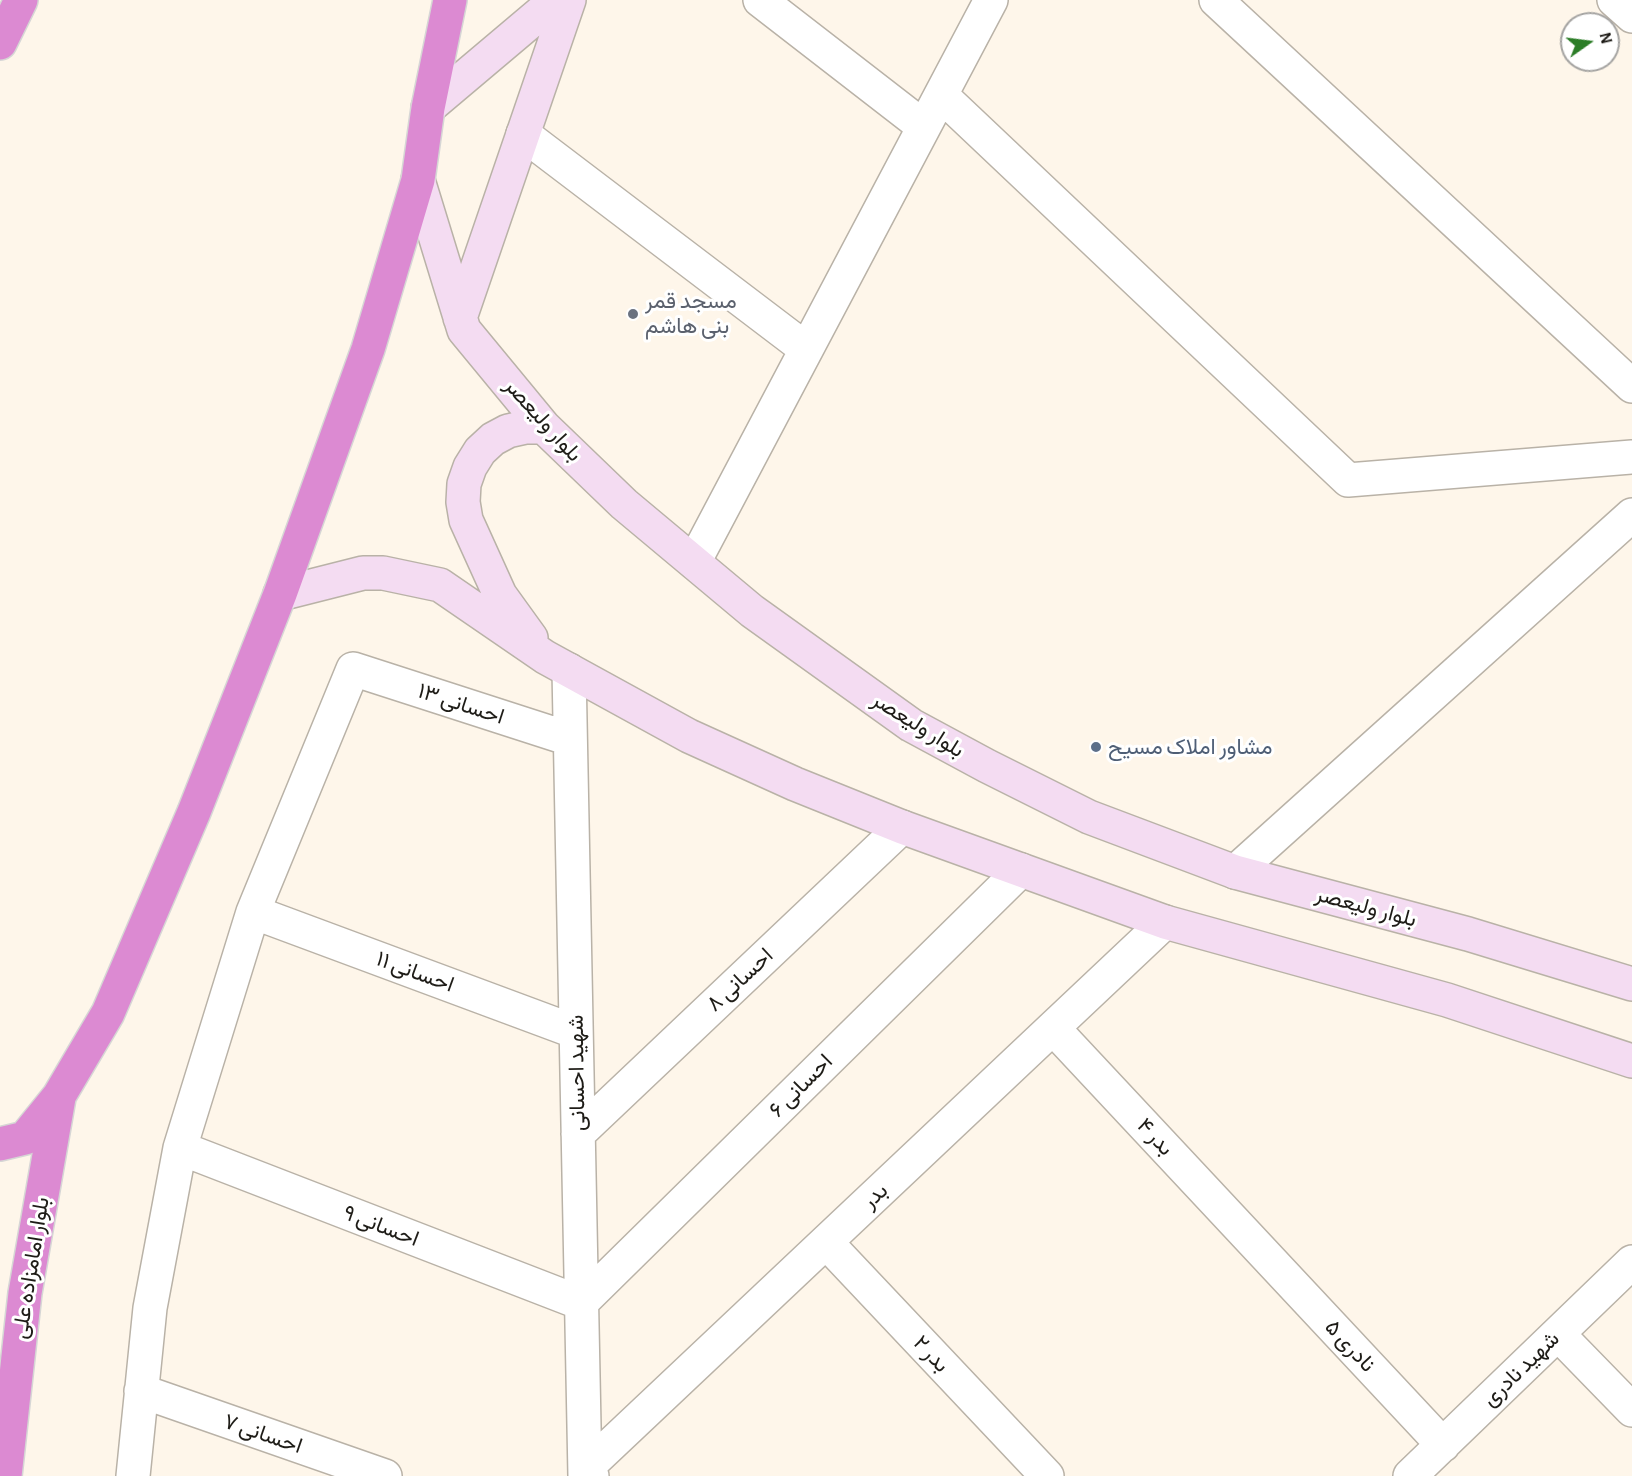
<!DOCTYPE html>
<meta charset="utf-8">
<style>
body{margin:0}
#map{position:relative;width:1632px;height:1476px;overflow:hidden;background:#fef6ea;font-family:"Alegreya Sans",sans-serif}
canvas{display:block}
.north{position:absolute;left:1560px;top:12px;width:60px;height:60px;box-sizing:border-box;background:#fff;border:2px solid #a5a4a2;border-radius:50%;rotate:76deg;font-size:16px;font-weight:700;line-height:24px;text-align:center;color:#1e1c17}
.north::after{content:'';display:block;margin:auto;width:21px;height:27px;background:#2c7d27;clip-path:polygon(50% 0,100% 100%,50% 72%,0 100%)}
</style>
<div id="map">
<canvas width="1632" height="1476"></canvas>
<div class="north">N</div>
</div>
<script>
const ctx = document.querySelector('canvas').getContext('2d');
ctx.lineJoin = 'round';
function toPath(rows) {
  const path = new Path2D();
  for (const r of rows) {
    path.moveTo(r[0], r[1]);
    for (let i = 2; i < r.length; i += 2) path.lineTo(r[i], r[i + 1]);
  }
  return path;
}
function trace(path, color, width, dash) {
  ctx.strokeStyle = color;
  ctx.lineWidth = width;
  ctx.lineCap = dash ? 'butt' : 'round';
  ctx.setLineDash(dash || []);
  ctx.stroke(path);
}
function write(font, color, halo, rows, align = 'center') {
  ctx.font = font + ' "Alegreya Sans",Vazirmatn,sans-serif';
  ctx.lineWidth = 6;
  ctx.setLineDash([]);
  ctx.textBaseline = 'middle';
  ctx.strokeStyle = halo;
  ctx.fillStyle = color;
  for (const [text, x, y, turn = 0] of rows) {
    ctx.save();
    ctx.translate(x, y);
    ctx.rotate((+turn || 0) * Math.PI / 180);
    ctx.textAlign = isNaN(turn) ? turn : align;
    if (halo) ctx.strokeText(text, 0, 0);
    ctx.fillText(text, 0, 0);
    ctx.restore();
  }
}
const street = toPath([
 [760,0,924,127],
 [1216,0,1632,386],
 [1614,0,1632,16],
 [941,95,1348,480,1632,457],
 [523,134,806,349],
 [694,562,991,0],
 [569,670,585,1476],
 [1235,872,1632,515],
 [253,912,576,1032],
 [1053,1028,1443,1445],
 [578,1134,902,827],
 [180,1148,581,1303,1021,870],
 [826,1242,1047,1476],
 [1558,1334,1632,1410],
 [141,1391,385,1476],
 [133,1476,150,1308,180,1148,253,912,353,669,570,739],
 [592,1476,585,1469,1165,922],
 [1410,1476,1632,1262]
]);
const secondary = toPath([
 [428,108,556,0],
 [418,180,464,330,544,427,624,504,752,611,911,725,987,766,1089,817,1235,872,1468,934,1632,984],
 [460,318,569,0],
 [280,594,363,573,383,573,440,585,545,657,689,736,795,784,902,827,1165,922,1447,1000,1632,1061],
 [531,638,500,595,466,520,463,502,464,484,470,467,480,451,493,439,508,431,526,427,544,427]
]);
const highway = toPath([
 [0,43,21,0],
 [0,1144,25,1138,59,1096,108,1013,194,812,280,594,368,349,418,180,428,108,450,0],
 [5,1476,25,1293,59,1098]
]);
trace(street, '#b9b2a7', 36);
trace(secondary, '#b9b2a7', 36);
trace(highway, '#d6d6d5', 36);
trace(street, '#fff', 33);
trace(secondary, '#f4dcf2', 33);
trace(highway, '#dc8ad2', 33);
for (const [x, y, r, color] of [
 [633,314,6,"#6b7280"],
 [1096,747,6,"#5c6f8a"]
]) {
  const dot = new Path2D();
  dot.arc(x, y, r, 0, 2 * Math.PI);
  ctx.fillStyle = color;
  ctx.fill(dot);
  trace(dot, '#fff', 2);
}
write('22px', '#5b616d', '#fff', [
 ["مسجد قمر",645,301],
 ["بنی هاشم",645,326]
], 'left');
write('22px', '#1e1c17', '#fff', [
 ["بلوار ولیعصر",543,420,48],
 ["احسانی ۱۳",461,704,18],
 ["بلوار ولیعصر",918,725,32],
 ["بلوار ولیعصر",1366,907,15],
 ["احسانی ۱۱",415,972,20],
 ["احسانی ۸",740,980,-43],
 ["شهید احسانی",577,1073,-91],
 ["احسانی ۶",801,1086,-45],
 ["بدر ۴",1155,1137,47],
 ["بدر",875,1196,-43],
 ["احسانی ۹",381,1226,21],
 ["بلوار امامزاده علی",31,1268,-81],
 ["نادری ۵",1350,1346,47],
 ["بدر ۲",931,1354,47],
 ["شهید نادری",1521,1369,-44],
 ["احسانی ۷",263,1434,19]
]);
write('22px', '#4e5e75', '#fff', [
 ["مشاور املاک مسیح",1108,747]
], 'left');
</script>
